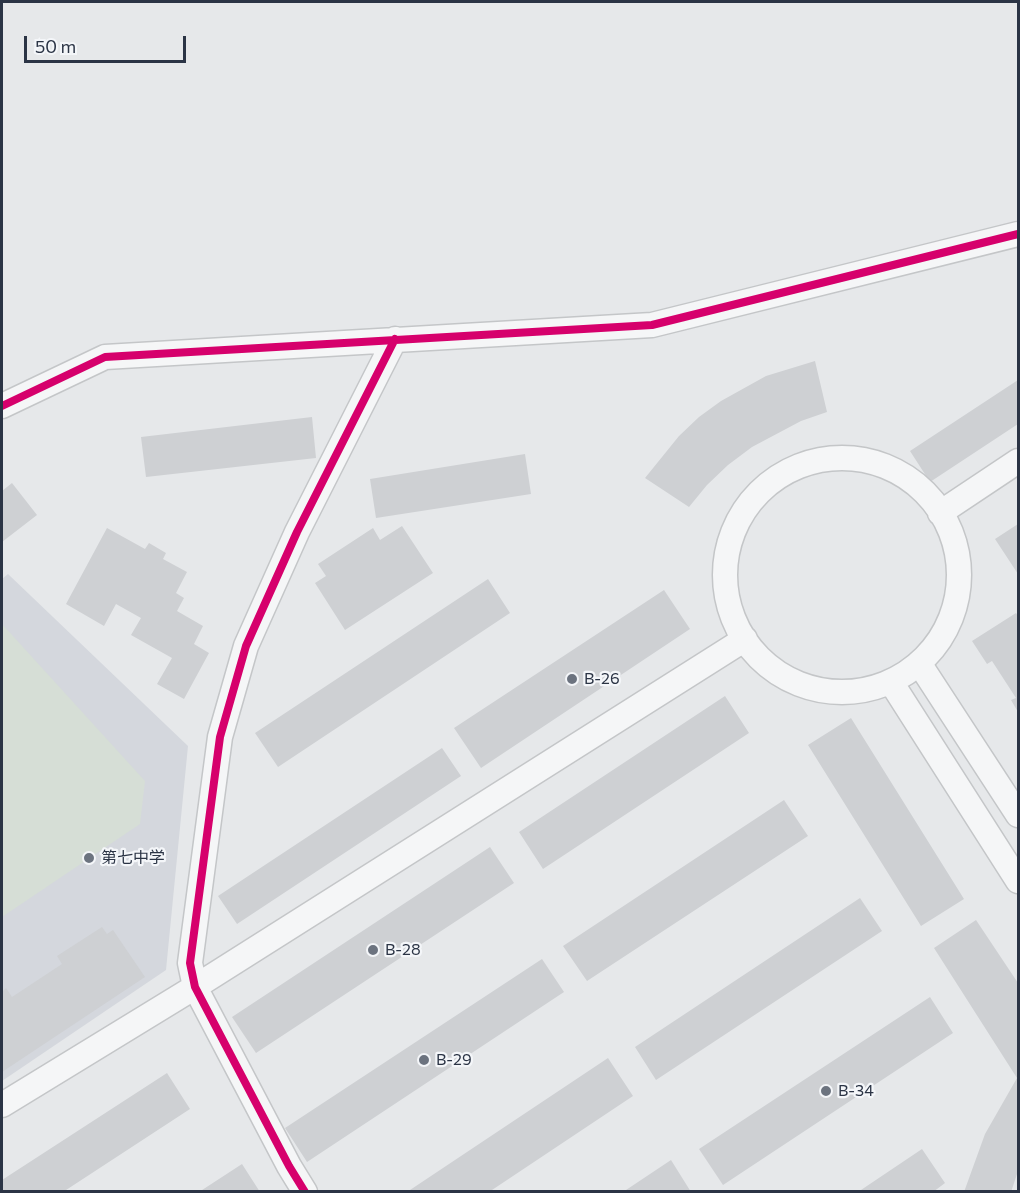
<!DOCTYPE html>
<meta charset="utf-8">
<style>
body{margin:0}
#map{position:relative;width:1020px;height:1193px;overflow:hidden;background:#e6e8ea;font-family:Commissioner,sans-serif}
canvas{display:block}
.frame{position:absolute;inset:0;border:3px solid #2b3445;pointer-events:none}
.scale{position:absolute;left:24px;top:36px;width:162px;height:27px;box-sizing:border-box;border:3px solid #2b3445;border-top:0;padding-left:8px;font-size:18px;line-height:21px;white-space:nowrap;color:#2b3445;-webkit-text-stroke:4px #f4f6f9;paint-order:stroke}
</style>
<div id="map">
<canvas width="1020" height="1193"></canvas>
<div class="frame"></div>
<div class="scale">50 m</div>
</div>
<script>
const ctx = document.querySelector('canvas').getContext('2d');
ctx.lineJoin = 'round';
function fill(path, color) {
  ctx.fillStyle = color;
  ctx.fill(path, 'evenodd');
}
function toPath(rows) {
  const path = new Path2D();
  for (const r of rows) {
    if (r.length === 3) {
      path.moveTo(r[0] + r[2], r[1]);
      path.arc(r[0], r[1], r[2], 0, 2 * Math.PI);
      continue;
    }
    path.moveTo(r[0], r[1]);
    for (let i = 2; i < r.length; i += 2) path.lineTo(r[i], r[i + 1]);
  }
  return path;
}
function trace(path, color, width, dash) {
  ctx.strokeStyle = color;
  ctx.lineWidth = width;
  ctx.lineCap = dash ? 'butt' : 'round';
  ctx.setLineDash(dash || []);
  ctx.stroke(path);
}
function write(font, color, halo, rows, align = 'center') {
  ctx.font = font + ' Commissioner,"Noto Sans SC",sans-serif';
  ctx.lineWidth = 4.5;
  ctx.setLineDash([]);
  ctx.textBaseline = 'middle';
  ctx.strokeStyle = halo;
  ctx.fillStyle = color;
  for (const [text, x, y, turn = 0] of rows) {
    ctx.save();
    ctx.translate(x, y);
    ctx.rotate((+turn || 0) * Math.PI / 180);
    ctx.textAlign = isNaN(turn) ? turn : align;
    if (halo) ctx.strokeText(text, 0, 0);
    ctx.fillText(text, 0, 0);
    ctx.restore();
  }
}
fill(toPath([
 [8,574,188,746,166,970,2,1081,2,579]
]), '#d4d7dd');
fill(toPath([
 [2,624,145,781,140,824,2,917]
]), '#d6ded6');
fill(toPath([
 [815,361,827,412,801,421,752,447,728,465,707,485,689,507,645,478,679,436,699,417,721,401,766,376],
 [1018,380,1018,424,930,482,910,451],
 [312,417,316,458,146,477,141,437],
 [525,454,531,494,376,518,370,479],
 [12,483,37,515,2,542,2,491],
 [1018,524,1018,574,995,539],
 [402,526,433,573,345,630,315,583,326,576,318,564,373,528,380,540],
 [107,528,145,549,149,543,166,553,163,559,187,572,176,593,184,598,177,611,203,626,194,644,209,653,184,699,157,684,172,658,131,635,141,618,116,604,104,626,66,604],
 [488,579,510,613,278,767,255,733],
 [664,590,690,629,481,768,454,728],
 [1016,613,1018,616,1018,712,1011,700,1016,698,992,661,987,664,972,641],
 [725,696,749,733,543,869,519,832],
 [851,718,964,899,921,926,808,745],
 [442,748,461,776,237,924,218,896],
 [784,800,808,836,587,981,563,946],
 [490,847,514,883,256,1053,232,1017],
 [860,898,882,931,656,1080,635,1047],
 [976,920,1018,983,1018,1171,1011,1192,964,1192,985,1134,1017,1078,934,948],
 [102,927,107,934,113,930,145,977,2,1072,2,992,6,988,12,997,62,964,57,956],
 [542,959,564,992,307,1162,285,1128],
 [930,997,953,1033,723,1185,699,1149],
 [608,1058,633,1096,489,1192,407,1192],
 [167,1073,190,1109,63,1192,2,1192,2,1180],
 [922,1149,945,1183,933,1192,858,1192],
 [671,1160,691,1192,623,1192],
 [242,1164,260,1192,199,1192]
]), '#ced0d3');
const street = toPath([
 [2,406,105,357,652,325,1018,234],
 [842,575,117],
 [940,513,1018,461],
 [919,663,1018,815],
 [891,682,1018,881],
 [2,1105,195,987,745,639],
 [305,1192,289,1166,195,987,190,963,220,737,246,646,297,532,395,339]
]);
trace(street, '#c4c6c8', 27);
trace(street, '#f5f6f7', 24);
trace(toPath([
 [2,406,105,357,652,325,1018,234],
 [305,1192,289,1166,195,987,190,963,220,737,246,646,297,532,395,339]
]), '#d6006c', 8);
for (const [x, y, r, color] of [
 [572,679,6,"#6c737f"],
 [89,858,6,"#6c737f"],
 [373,950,6,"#6c737f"],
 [424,1060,6,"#6c737f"],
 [826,1091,6,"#6c737f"]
]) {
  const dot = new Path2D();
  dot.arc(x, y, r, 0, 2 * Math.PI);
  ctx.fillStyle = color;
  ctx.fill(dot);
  trace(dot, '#f4f6f9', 2);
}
write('16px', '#2b3445', '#f4f6f9', [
 ["B-26",584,679],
 ["第七中学",101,858],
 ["B-28",385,950],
 ["B-29",436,1060],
 ["B-34",838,1091]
], 'left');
</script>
